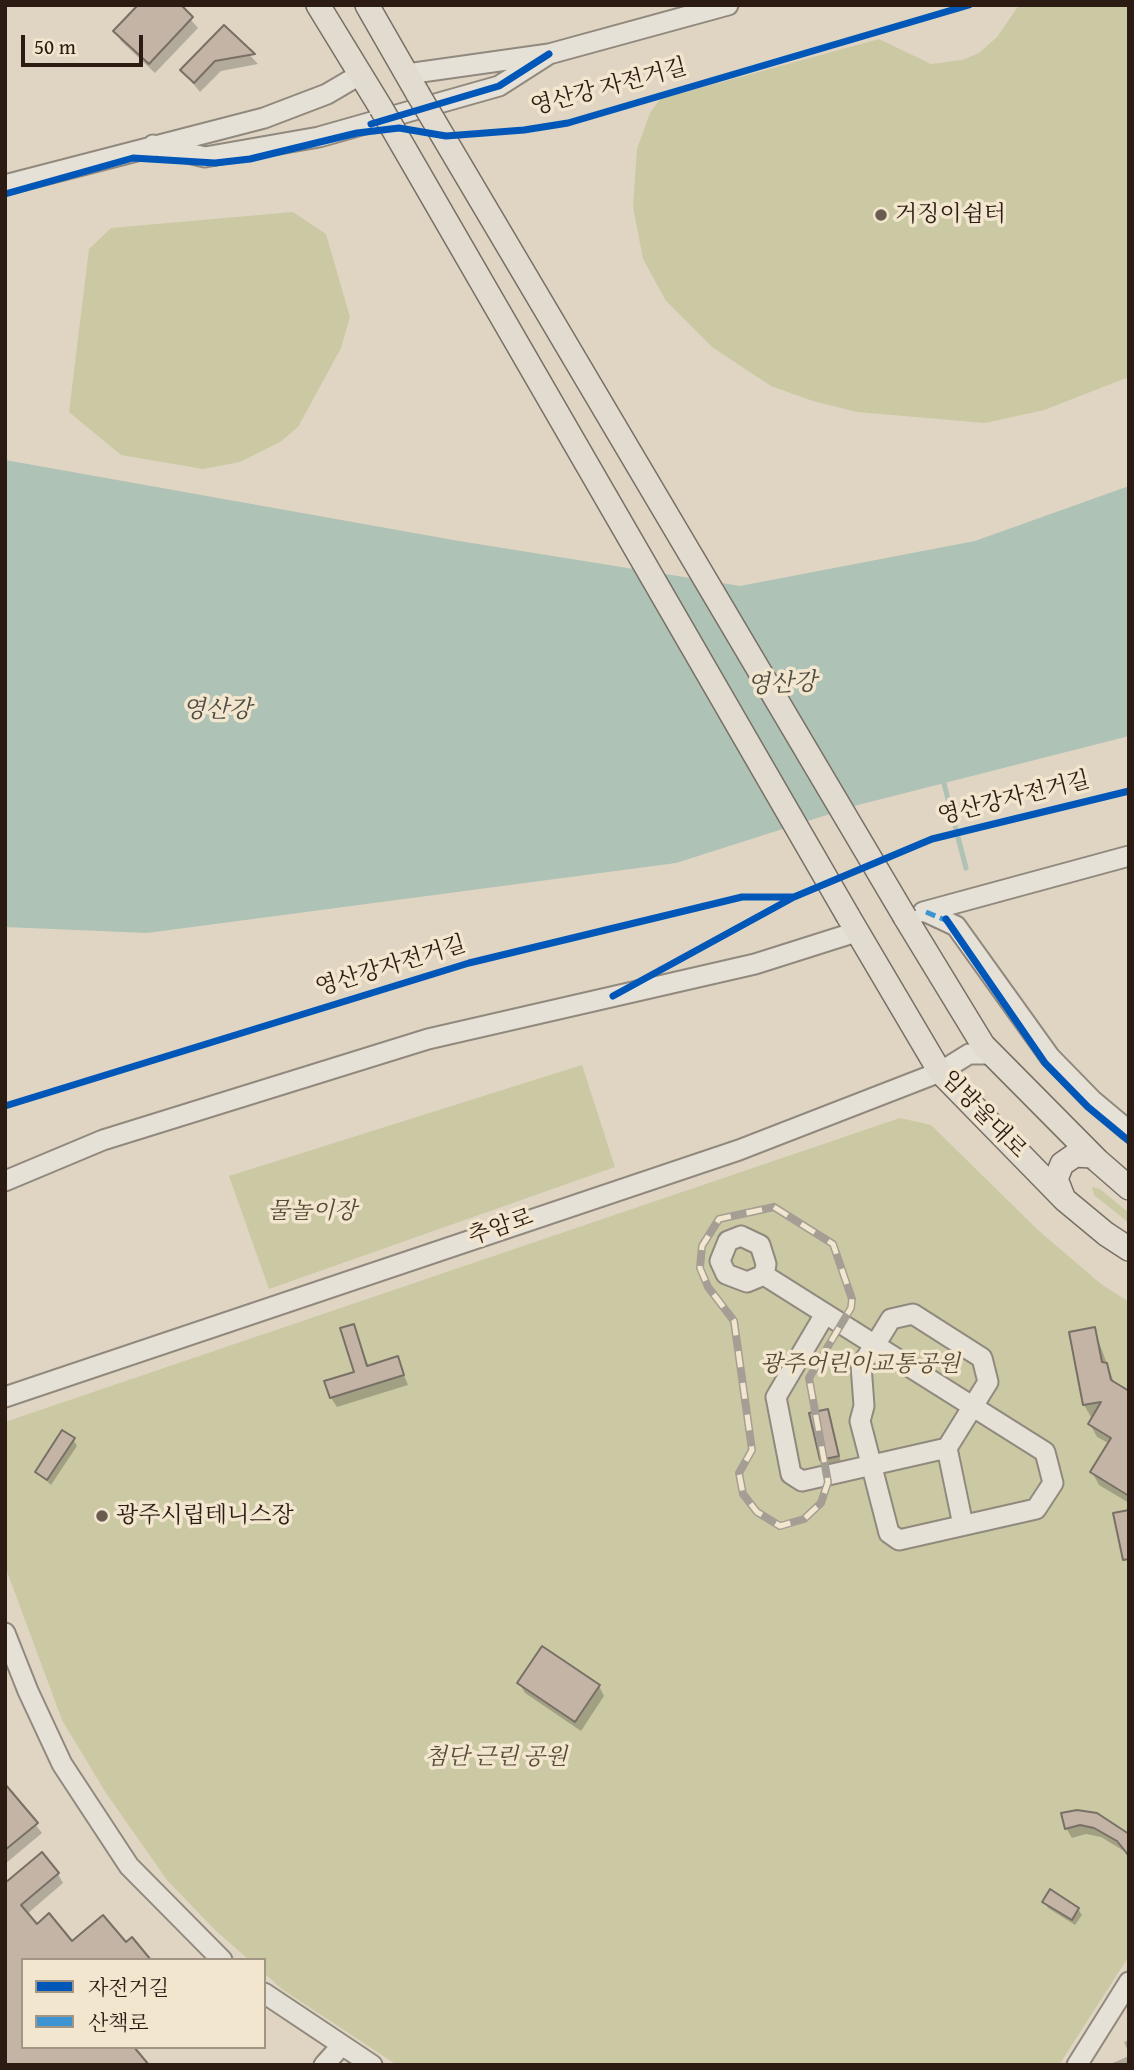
<!DOCTYPE html>
<meta charset="utf-8">
<style>
body{margin:0}
#map{position:relative;width:1134px;height:2070px;overflow:hidden;background:#dfd5c2;font-family:"Gentium Book Plus","Noto Serif KR",serif}
canvas{display:block}
.frame{position:absolute;inset:0;border:7px solid #2c1b12;pointer-events:none}
.legend{position:absolute;left:21px;top:1958px;width:245px;height:91px;box-sizing:border-box;background:#f3e6cf;border:2px solid #a39583;margin:0;padding:9px 12px;list-style:none;font-size:21px;color:#2c1b12}
.legend li{display:flex;align-items:center;gap:14px;height:35px}
.legend b{width:35px;border:2px solid #a39583}
.scale{position:absolute;left:21px;top:35px;width:122px;height:32px;box-sizing:border-box;border:4px solid #2c1b12;border-top:0;padding-left:9px;font-size:21px;line-height:24px;white-space:nowrap;color:#2c1b12;-webkit-text-stroke:5px #f3e6cf;paint-order:stroke}
</style>
<div id="map">
<canvas width="1134" height="2070"></canvas>
<div class="frame"></div>
<ul class="legend">
<li><b style="height:9px;background:#0057b8"></b>자전거길</li>
<li><b style="height:9px;background:#3c94d3"></b>산책로</li>
</ul>
<div class="scale">50 m</div>
</div>
<script>
const ctx = document.querySelector('canvas').getContext('2d');
ctx.lineJoin = 'round';
function fill(path, color) {
  ctx.fillStyle = color;
  ctx.fill(path, 'evenodd');
}
function toPath(rows) {
  const path = new Path2D();
  for (const r of rows) {
    path.moveTo(r[0], r[1]);
    for (let i = 2; i < r.length; i += 2) path.lineTo(r[i], r[i + 1]);
  }
  return path;
}
function trace(path, color, width, dash) {
  ctx.strokeStyle = color;
  ctx.lineWidth = width;
  ctx.lineCap = dash ? 'butt' : 'round';
  ctx.setLineDash(dash || []);
  ctx.stroke(path);
}
function write(font, color, halo, rows, align = 'center') {
  ctx.font = font + ' "Gentium Book Plus","Noto Serif KR",serif';
  ctx.lineWidth = 7;
  ctx.setLineDash([]);
  ctx.textBaseline = 'middle';
  ctx.strokeStyle = halo;
  ctx.fillStyle = color;
  for (const [text, x, y, turn = 0] of rows) {
    ctx.save();
    ctx.translate(x, y);
    ctx.rotate((+turn || 0) * Math.PI / 180);
    ctx.textAlign = isNaN(turn) ? turn : align;
    if (halo) ctx.strokeText(text, 0, 0);
    ctx.fillText(text, 0, 0);
    ctx.restore();
  }
}
fill(toPath([
 [1019,5,1129,5,1129,377,1044,410,985,423,857,412,813,401,771,386,712,347,666,301,643,259,633,207,637,149,650,113,660,99,879,39,931,64,962,60,979,53,997,37],
 [293,212,326,234,350,317,341,348,298,427,280,442,240,462,203,469,121,455,69,412,89,249,111,228],
 [582,1065,615,1167,269,1289,229,1176],
 [900,1118,931,1125,1038,1230,1101,1284,1129,1302,1129,1956,1059,2065,397,2065,283,1990,264,1973,264,1960,249,1960,214,1929,167,1880,106,1793,62,1720,5,1566,5,1422],
 [1092,1187,1100,1189,1129,1213,1129,1223,1094,1195]
]), '#cbc9a4');
fill(toPath([
 [5,460,459,541,740,586,975,541,1129,486,1129,736,858,805,676,863,147,933,5,927]
]), '#aec2b6');
fill(toPath([
 [178,5,198,28,155,73,121,41,116,31],
 [224,27,258,64,221,71,200,92,182,70],
 [353,1326,369,1367,397,1358,408,1385,337,1407,331,1398,357,1373],
 [1094,1329,1115,1385,1129,1394,1129,1503,1099,1485,1092,1472,1110,1444,1097,1437,1090,1424,1095,1416,1091,1417,1084,1405],
 [827,1411,841,1462,825,1466,822,1460],
 [73,1439,77,1446,51,1485,37,1472],
 [519,1683,599,1686,604,1696,581,1731,525,1693],
 [5,1786,42,1833,5,1864],
 [1096,1815,1129,1836,1129,1859,1124,1851,1101,1837,1086,1834,1072,1838,1066,1828],
 [58,1874,63,1883,27,1914,37,1926,72,1944,126,1945,149,1960,23,1960,23,2047,5,2065,5,1885],
 [1044,1902,1078,1909,1082,1915,1075,1925,1048,1908],
 [1129,2040,1129,2053,1124,2042],
 [1129,2056,1129,2065,1108,2065]
]), '#0003');
trace(toPath([
 [942,776,966,868]
]), '#aec2b6', 5);
const building = toPath([
 [138,5,181,5,193,17,149,64,113,31,138,5],
 [224,25,255,54,215,61,194,83,180,70,224,25],
 [354,1324,367,1366,398,1356,404,1375,330,1398,324,1381,354,1372,340,1328,354,1324],
 [1095,1327,1102,1362,1107,1363,1111,1380,1129,1391,1129,1496,1090,1472,1111,1438,1088,1424,1101,1402,1083,1405,1069,1332,1095,1327],
 [828,1409,839,1456,820,1460,809,1413,828,1409],
 [62,1430,75,1438,47,1480,35,1472,62,1430],
 [1129,1510,1129,1559,1123,1560,1113,1513,1129,1510],
 [542,1646,600,1685,575,1722,517,1683,542,1646],
 [5,1784,38,1823,5,1850,5,1784],
 [1077,1810,1097,1813,1129,1834,1129,1856,1117,1841,1094,1828,1080,1825,1065,1829,1061,1813,1077,1810],
 [42,1852,59,1873,21,1905,37,1924,49,1913,72,1941,103,1915,126,1942,132,1937,151,1960,23,1960,23,2047,134,2047,149,2065,5,2065,5,1883,42,1852],
 [1050,1889,1079,1908,1072,1920,1042,1902,1050,1889]
]);
fill(building, '#c4b4a5');
trace(building, '#787066', 2);
const minor = toPath([
 [407,74,549,54,728,5],
 [153,145,205,157,319,137,499,86,549,54],
 [5,185,264,118,327,94,361,74],
 [923,912,1129,856],
 [926,912,956,926,1050,1057,1092,1100,1129,1131],
 [5,1181,103,1140,428,1039,755,964,856,932],
 [741,1236,760,1245,766,1264,764,1275,747,1282,726,1274,720,1261,728,1241,741,1236],
 [764,1275,875,1345,891,1319,913,1314,982,1358,988,1382,947,1448,802,1481,791,1474,776,1397,825,1314],
 [875,1345,1045,1452,1053,1483,1036,1509,899,1540,889,1533,860,1421,864,1406,861,1365,875,1345],
 [5,1397,739,1150,940,1072,969,1054,992,1054],
 [947,1448,963,1525],
 [5,1633,28,1691,62,1764,129,1866,222,1960],
 [264,1993,372,2065],
 [324,2065,342,2045],
 [1077,2065,1129,1982]
]);
const major = toPath([
 [318,5,381,108],
 [367,5,418,94],
 [848,916,940,1072,1065,1200,1106,1234,1129,1249],
 [905,917,983,1045,1098,1161,1129,1188],
 [1063,1197,1056,1179,1062,1164,1075,1155,1092,1156,1098,1161]
]);
trace(minor, '#91897e', 23);
trace(major, '#787066', 26);
trace(minor, '#e6e1d7', 19);
trace(major, '#e2dcd0', 23);
const rail = toPath([
 [774,1207,833,1244,852,1299,851,1308,809,1378,828,1482,821,1503,804,1519,780,1526,757,1512,743,1494,739,1473,752,1450,734,1321,708,1287,700,1268,702,1246,719,1219,774,1207]
]);
trace(rail, '#a49e95', 8);
trace(rail, '#f3e6cf', 5, [16]);
const majorBridge = toPath([
 [418,94,905,917],
 [381,108,848,916]
]);
trace(majorBridge, '#787066', 26, []);
trace(majorBridge, '#e2dcd0', 23);
trace(toPath([
 [926,912,950,922]
]), '#3c94d3', 5, [10, 5]);
trace(toPath([
 [371,124,499,86,549,54],
 [5,194,133,158,215,163,250,159,357,133,399,128,446,136,524,130,568,123,969,5],
 [946,919,1045,1063,1088,1107,1129,1141],
 [613,996,794,897,932,839,1129,791],
 [5,1106,469,963,742,897,794,897]
]), '#0057b8', 7);
for (const [x, y, r, color] of [
 [881,215,7,"#6b5c50"],
 [102,1516,7,"#6b5c50"]
]) {
  const dot = new Path2D();
  dot.arc(x, y, r, 0, 2 * Math.PI);
  ctx.fillStyle = color;
  ctx.fill(dot);
  trace(dot, '#f3e6cf', 2.5);
}
write('23px', '#2c1b12', '#f3e6cf', [
 ["영산강 자전거길",609,88,-15],
 ["영산강자전거길",1014,799,-14],
 ["영산강자전거길",391,967,-17],
 ["임방울대로",983,1115,46],
 ["추암로",501,1228,-19]
]);
write('23px', '#2c1b12', '#f3e6cf', [
 ["거징이쉼터",895,215],
 ["광주시립테니스장",116,1516]
], 'left');
write('italic 23px', '#574c37', '#f3e6cf', [
 ["물놀이장",312,1212],
 ["광주어린이교통공원",860,1365],
 ["첨단 근린 공원",496,1758]
]);
write('italic 24px', '#4d4b42', '#f3e6cf', [
 ["영산강",782,685,-3],
 ["영산강",217,711]
]);
</script>
